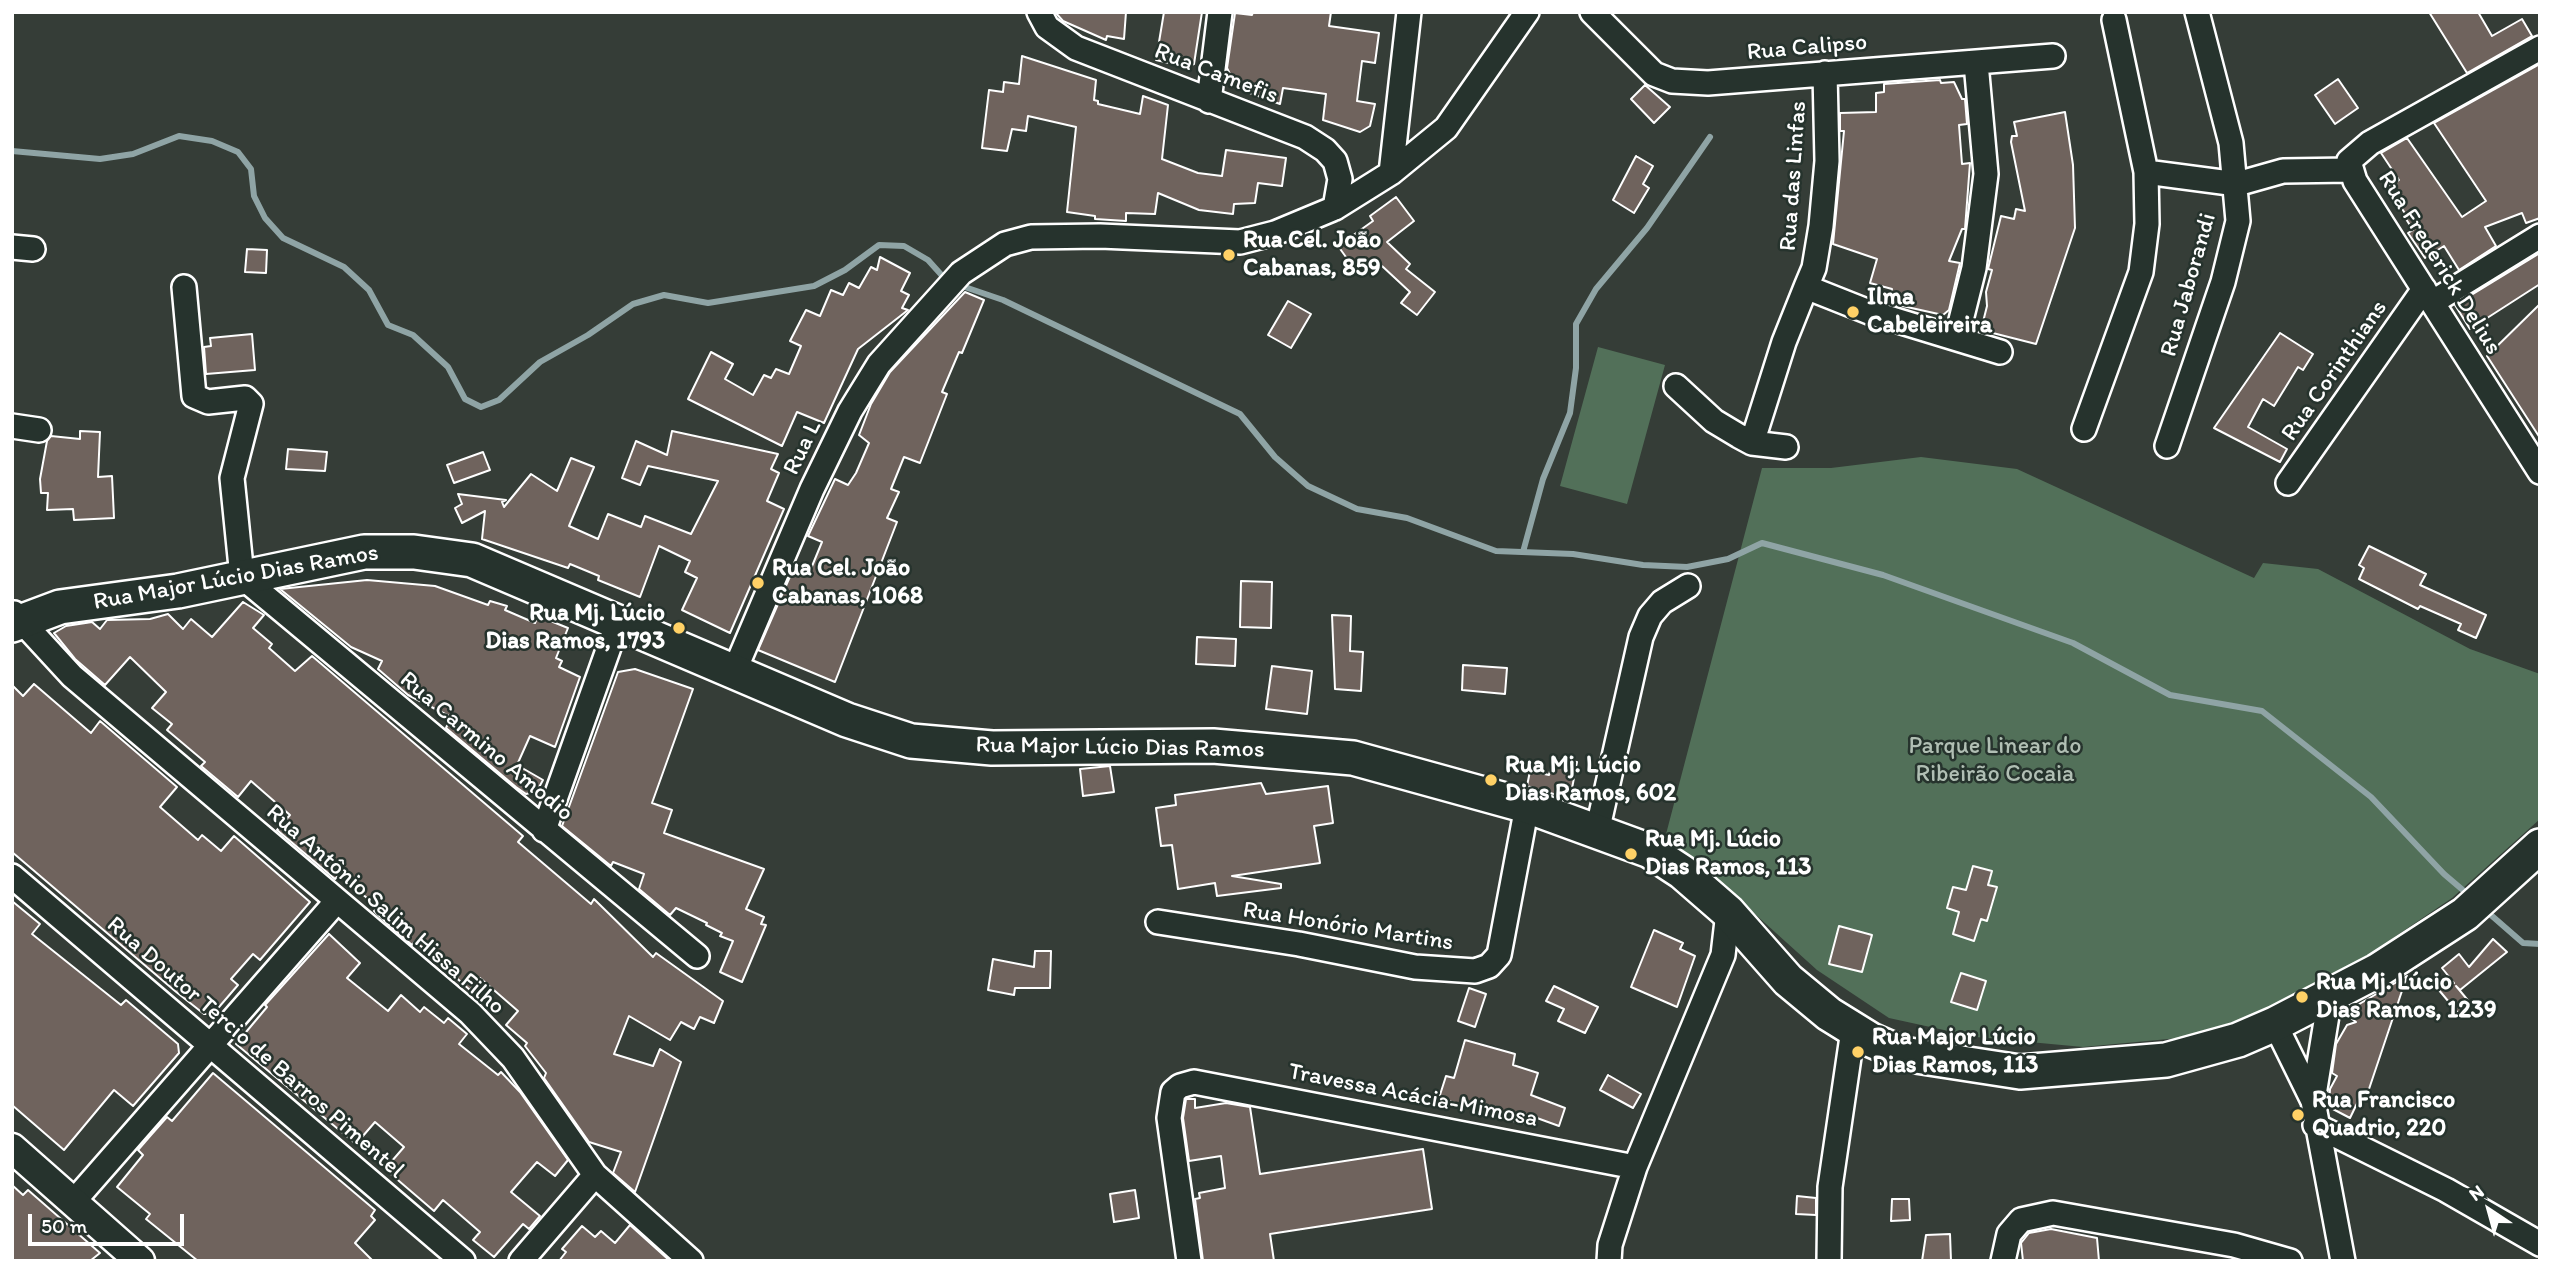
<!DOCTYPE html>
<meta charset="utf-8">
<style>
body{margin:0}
#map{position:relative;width:2552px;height:1273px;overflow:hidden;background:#353d37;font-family:Itim,sans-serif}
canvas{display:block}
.frame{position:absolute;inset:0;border:14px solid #fff;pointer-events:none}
.north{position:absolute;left:2454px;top:1175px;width:70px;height:70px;-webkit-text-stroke:5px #26332d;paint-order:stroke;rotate:324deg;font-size:19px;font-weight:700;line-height:28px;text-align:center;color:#fff}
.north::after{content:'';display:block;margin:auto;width:24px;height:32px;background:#fff;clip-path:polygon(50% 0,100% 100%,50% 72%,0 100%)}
.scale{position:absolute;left:28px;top:1214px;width:156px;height:32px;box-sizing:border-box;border:4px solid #fff;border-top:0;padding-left:9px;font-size:21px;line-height:24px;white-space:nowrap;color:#fff;-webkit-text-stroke:5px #26332d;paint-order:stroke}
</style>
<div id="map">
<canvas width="2552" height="1273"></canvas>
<div class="frame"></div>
<div class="north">N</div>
<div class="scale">50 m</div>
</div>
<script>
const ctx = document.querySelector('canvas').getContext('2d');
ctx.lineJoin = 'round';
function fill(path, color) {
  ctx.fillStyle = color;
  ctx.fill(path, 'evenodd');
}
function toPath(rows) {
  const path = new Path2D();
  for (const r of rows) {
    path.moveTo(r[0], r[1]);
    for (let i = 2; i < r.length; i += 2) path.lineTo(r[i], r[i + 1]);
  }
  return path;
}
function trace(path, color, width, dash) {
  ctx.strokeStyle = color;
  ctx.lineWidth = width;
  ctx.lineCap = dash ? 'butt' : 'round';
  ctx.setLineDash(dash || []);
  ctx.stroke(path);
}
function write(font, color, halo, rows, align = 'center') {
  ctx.font = font + ' Itim,sans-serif';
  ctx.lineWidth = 5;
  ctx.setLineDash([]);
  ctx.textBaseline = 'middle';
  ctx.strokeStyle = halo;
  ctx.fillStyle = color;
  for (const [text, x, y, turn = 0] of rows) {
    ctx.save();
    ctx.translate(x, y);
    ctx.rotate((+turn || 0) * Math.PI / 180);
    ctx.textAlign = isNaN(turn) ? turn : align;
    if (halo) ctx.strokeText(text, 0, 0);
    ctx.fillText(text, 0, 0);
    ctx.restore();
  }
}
fill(toPath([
 [1598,347,1665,365,1627,504,1560,486],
 [1921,457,2017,469,2254,578,2263,563,2318,569,2470,649,2540,674,2540,819,2452,898,2362,959,2272,1008,2190,1037,2083,1047,1976,1037,1889,1018,1817,970,1735,896,1665,838,1762,468,1831,468]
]), '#527059');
trace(toPath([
 [12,151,100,159,133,154,179,136,212,141,238,152,251,169,254,196,265,218,283,238,344,267,369,290,388,325,413,335,448,367,465,399,481,407,499,400,540,362,588,335,633,304,664,295,708,303,814,286,845,270,879,245,904,246,928,260,946,280],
 [956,284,1003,300,1240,414,1275,457,1308,486,1357,509,1407,518,1496,551,1573,554,1643,565,1687,567,1728,559,1762,543,1883,575,2073,643,2170,695,2262,711,2371,797,2444,874,2471,897],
 [1523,552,1543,479,1570,413,1576,368,1576,324,1596,289,1647,228,1710,137],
 [2484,909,2523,943,2540,944]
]), '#8fa4a5', 6);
const building = toPath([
 [1055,12,1126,12,1124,39,1107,36,1106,40,1063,21,1055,12],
 [1164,12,1202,12,1194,64,1186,67,1156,60,1164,12],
 [1253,12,1331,12,1329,26,1379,33,1375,63,1362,61,1357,101,1375,104,1370,126,1360,132,1323,120,1326,94,1283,88,1280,104,1247,92,1249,84,1234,82,1227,68,1235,13,1252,15,1253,12],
 [2429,12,2478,12,2492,36,2522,19,2532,36,2467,73,2429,12],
 [1022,56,1096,80,1094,100,1098,101,1098,104,1140,114,1143,96,1168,105,1162,159,1198,173,1222,176,1226,150,1286,158,1282,186,1258,183,1255,203,1234,204,1233,214,1199,210,1158,193,1155,214,1126,213,1126,221,1095,219,1095,216,1067,212,1076,127,1028,116,1026,131,1012,129,1007,151,982,148,989,90,1003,92,1004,82,1019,84,1022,56],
 [2540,64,2540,218,2526,223,2522,213,2485,227,2496,246,2459,270,2444,246,2425,258,2408,233,2413,230,2406,219,2408,218,2388,187,2399,180,2381,153,2407,138,2462,217,2486,201,2434,123,2540,64],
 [2338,79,2358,108,2335,124,2315,95,2338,79],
 [1940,80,1941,83,1954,82,1962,99,1965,99,1967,124,1959,125,1962,164,1970,163,1965,229,1962,229,1949,261,1960,263,1949,310,1943,315,1889,303,1892,289,1870,283,1877,259,1833,244,1844,131,1840,131,1840,113,1876,112,1876,93,1884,92,1884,84,1940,80],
 [1645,85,1670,107,1654,123,1631,99,1645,85],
 [2065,112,2073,165,2075,228,2036,344,1981,330,1987,306,1986,292,1992,270,1988,269,2001,216,2014,219,2016,209,2025,211,2011,142,2012,136,2017,136,2014,122,2065,112],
 [1636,156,1653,166,1643,184,1649,188,1634,213,1613,200,1636,156],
 [1396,197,1414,221,1387,242,1410,264,1406,269,1435,292,1417,315,1401,303,1410,292,1382,266,1375,273,1360,258,1351,264,1338,246,1373,221,1370,216,1396,197],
 [247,249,267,250,266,273,245,272,247,249],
 [2540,253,2540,284,2470,329,2455,305,2540,253],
 [880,257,910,273,901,291,909,295,902,308,908,310,858,349,824,423,797,412,782,446,688,399,711,352,733,364,725,379,753,395,764,375,771,378,776,369,789,374,801,346,790,341,806,310,820,316,831,290,843,295,849,283,859,288,871,267,877,270,880,257],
 [965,292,984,300,962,353,959,352,942,392,947,394,920,463,904,457,891,489,899,492,887,518,897,522,835,682,758,650,795,565,810,571,822,542,808,536,835,479,848,485,856,473,869,443,859,435,871,404,890,372,965,292],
 [1288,301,1311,314,1291,348,1268,335,1288,301],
 [2540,304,2540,438,2487,356,2540,304],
 [2280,333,2313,354,2303,370,2298,367,2274,406,2263,399,2248,427,2287,449,2280,462,2214,428,2280,333],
 [252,334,255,370,206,374,204,347,211,346,210,338,252,334],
 [80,431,100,432,98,477,112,476,114,518,74,520,73,509,47,510,48,493,41,493,40,479,47,441,51,436,80,439,80,431],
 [672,431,778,454,771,469,779,473,767,501,784,509,730,633,682,610,697,578,685,572,690,561,659,546,640,597,598,580,599,576,570,564,568,568,482,539,485,511,462,523,455,508,462,504,458,494,506,500,502,502,504,507,531,474,557,491,571,458,594,467,569,526,598,539,608,514,641,527,645,516,691,534,718,481,648,466,640,485,622,478,636,441,667,455,672,431],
 [288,449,327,452,325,471,286,469,288,449],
 [483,452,490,470,454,483,447,465,483,452],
 [2369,546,2426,574,2420,585,2486,615,2476,638,2458,630,2461,624,2420,606,2418,609,2359,579,2364,568,2359,565,2369,546],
 [367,580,435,586,488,605,490,601,507,606,505,610,535,623,538,616,568,628,556,658,562,661,559,667,580,677,555,747,530,736,517,765,543,780,537,791,526,794,516,787,446,728,451,717,408,695,378,669,382,661,351,647,280,589,367,580],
 [1241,581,1272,582,1271,628,1240,627,1241,581],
 [243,602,264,615,253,628,272,644,269,648,295,671,312,656,523,836,518,842,591,904,594,899,653,957,656,953,723,1001,714,1023,700,1017,694,1029,681,1022,670,1040,629,1016,614,1054,653,1066,660,1049,681,1062,635,1192,613,1173,621,1152,589,1142,544,1078,546,1073,525,1046,527,1043,506,1025,518,1011,480,978,470,990,415,941,412,945,390,926,374,911,378,907,339,875,335,879,277,830,290,815,251,781,238,797,201,766,205,762,167,730,172,724,152,708,166,692,130,657,105,685,75,659,54,633,66,626,92,622,100,629,107,620,150,619,168,614,183,629,191,619,212,637,243,602],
 [1332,615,1351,616,1350,651,1363,652,1361,691,1335,689,1332,615],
 [1197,637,1236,639,1235,666,1196,664,1197,637],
 [1463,665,1507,668,1505,694,1462,690,1463,665],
 [1272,666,1312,671,1307,714,1266,709,1272,666],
 [635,669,693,689,652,803,672,810,664,833,764,869,746,909,764,917,761,924,766,925,742,982,720,972,733,941,720,936,722,933,706,925,707,923,676,908,670,915,639,889,644,874,613,862,611,866,562,826,618,672,635,669],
 [34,684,91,733,100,721,177,787,160,807,198,840,202,835,221,851,234,836,310,902,260,960,253,954,231,979,238,985,213,1014,204,1014,175,991,12,852,12,685,23,696,34,684],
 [1553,759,1577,762,1570,799,1527,786,1530,771,1549,775,1553,759],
 [1110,766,1114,792,1083,796,1080,769,1110,766],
 [1261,783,1266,794,1328,786,1333,823,1314,826,1320,863,1232,876,1281,884,1281,888,1217,896,1215,883,1178,889,1172,845,1161,846,1156,808,1176,805,1175,795,1261,783],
 [1973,866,1992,871,1988,885,1997,887,1987,921,1981,919,1974,941,1953,934,1959,912,1947,908,1953,887,1966,890,1973,866],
 [12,901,40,924,32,934,121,1005,126,1000,178,1044,179,1053,133,1106,114,1090,64,1150,12,1105,12,901],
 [1839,926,1872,935,1862,972,1829,964,1839,926],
 [1654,930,1683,943,1680,949,1695,956,1677,1007,1631,987,1654,930],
 [329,934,360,963,347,978,388,1011,401,995,420,1012,424,1007,444,1023,448,1018,467,1034,459,1044,498,1075,501,1072,520,1092,568,1160,555,1176,537,1162,511,1192,540,1216,529,1229,523,1224,494,1257,473,1240,480,1232,443,1200,434,1211,385,1169,404,1147,375,1122,356,1144,236,1044,267,1007,265,1005,329,934],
 [2493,939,2507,952,2460,990,2456,986,2471,1004,2459,1014,2438,989,2450,979,2454,983,2442,968,2459,954,2469,967,2493,939],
 [1035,951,1051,951,1050,988,1015,988,1014,995,988,990,993,959,1034,967,1035,951],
 [1961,973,1986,981,1977,1010,1951,1002,1961,973],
 [2407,976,2368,1092,2363,1091,2350,1118,2329,1107,2330,1089,2337,1076,2332,1073,2336,1044,2347,1025,2356,1022,2344,1013,2407,976],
 [1554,986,1598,1007,1585,1033,1558,1021,1564,1009,1546,1001,1554,986],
 [1469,988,1486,994,1475,1027,1458,1021,1469,988],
 [1465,1040,1515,1054,1513,1065,1538,1073,1531,1095,1565,1108,1559,1126,1526,1114,1523,1124,1439,1098,1446,1076,1454,1078,1465,1040],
 [213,1073,375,1210,371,1216,375,1220,355,1243,373,1261,198,1261,146,1219,150,1214,117,1187,143,1155,138,1150,151,1135,167,1117,172,1121,213,1073],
 [1608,1075,1641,1094,1633,1108,1600,1090,1608,1075],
 [1186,1099,1195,1099,1195,1108,1226,1103,1250,1107,1260,1174,1423,1149,1432,1209,1270,1234,1274,1261,1203,1261,1195,1199,1200,1198,1199,1193,1225,1188,1221,1156,1189,1161,1183,1118,1186,1099],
 [12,1185,23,1195,28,1190,100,1253,90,1261,12,1261,12,1185],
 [1135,1190,1139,1218,1114,1222,1110,1194,1135,1190],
 [1797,1196,1816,1198,1816,1215,1796,1214,1797,1196],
 [1892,1199,1909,1199,1910,1220,1891,1221,1892,1199],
 [630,1225,670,1261,559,1261,566,1252,562,1249,582,1226,595,1237,601,1231,615,1243,630,1225],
 [2051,1229,2097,1238,2099,1261,2023,1261,2021,1243,2029,1233,2051,1229],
 [1950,1234,1951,1261,1922,1261,1926,1235,1950,1234]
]);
fill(building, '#6f635d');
trace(building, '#fff', 2);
const minor = toPath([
 [1039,12,1047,27,1076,48,1305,137,1325,150,1335,161,1340,179,1335,208],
 [1592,12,1654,74,1672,81,1708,83,2053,56],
 [2540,48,2370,143,2349,161,2355,181,2540,472],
 [1825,73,1827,161,1821,226,1814,268,1806,287,1869,312,2000,352],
 [1209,101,1220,12],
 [2146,172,2237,184,2283,171,2350,170],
 [1391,173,1409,12],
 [12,247,33,249],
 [184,287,194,396,208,402,245,398,251,404,232,478,242,577,697,956],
 [2433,302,2540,236],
 [1957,336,1974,268,1986,174,1976,63],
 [1676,386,1714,421,1739,436,1752,443,1786,447],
 [12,426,39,430],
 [2084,429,2141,272,2147,224,2146,172,2114,20],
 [1752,443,1784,342,1806,287],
 [2167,446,2223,282,2238,221,2231,143,2197,12],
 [2288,483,2424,289],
 [14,613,72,676,470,1013,513,1058,595,1175,691,1261],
 [734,672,812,489,850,411,879,364,961,273,1005,244,1031,237,1100,236,1240,242,1275,233,1335,208,1391,173,1446,128,1527,12],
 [544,830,618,622],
 [1597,832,1641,637,1650,616,1662,602,1688,586],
 [12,876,463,1261],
 [1158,922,1299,944,1415,967,1475,971,1489,966,1499,955,1527,806],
 [2330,997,2313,1101,2343,1261],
 [2275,1024,2313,1101],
 [2315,1125,2446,1190,2540,1244],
 [74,1201,336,902],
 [521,1261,595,1175],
 [1189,1261,1169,1118,1173,1092,1180,1086,1194,1082,1635,1167],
 [1609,1261,1610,1245,1635,1167,1723,955,1728,912],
 [1829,1261,1830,1187,1853,1030],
 [2003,1261,2009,1234,2021,1220,2053,1213,2234,1245,2290,1261]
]);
const tertiary = toPath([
 [12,1148,140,1261]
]);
const secondary = toPath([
 [12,625,60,607,178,591,364,552,414,552,472,560,847,720,911,741,992,748,1213,746,1353,758,1527,806,1650,851,1682,872,1728,912,1788,980,1829,1014,1871,1040,1903,1054,2020,1072,2166,1060,2238,1040,2275,1024,2377,971,2465,914,2540,846]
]);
trace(minor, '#fff', 28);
trace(tertiary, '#fff', 33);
trace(secondary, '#fff', 38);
trace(minor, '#26332d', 23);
trace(tertiary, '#26332d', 28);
trace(secondary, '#26332d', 33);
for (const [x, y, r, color] of [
 [1229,255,7,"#ffd166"],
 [1853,312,7,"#ffd166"],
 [758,583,7,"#ffd166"],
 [679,628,7,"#ffd166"],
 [1491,780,7,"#ffd166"],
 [1631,854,7,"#ffd166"],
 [2302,997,7,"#ffd166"],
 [1858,1052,7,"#ffd166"],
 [2298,1115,7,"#ffd166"]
]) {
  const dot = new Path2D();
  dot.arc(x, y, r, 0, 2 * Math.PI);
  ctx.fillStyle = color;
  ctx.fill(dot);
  trace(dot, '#26332d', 2.5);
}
write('24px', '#fff', '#26332d', [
 ["Rua Calipso",1807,48,-5],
 ["Rua Camefis",1216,74,21],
 ["Rua das Linfas",1794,176,-86],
 ["Rua Frederick Delius",2439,263,58],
 ["Rua Jaborandi",2189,285,-74],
 ["Rua Corinthians",2335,371,-55],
 ["Rua L",803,448,-64],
 ["Rua Major Lúcio Dias Ramos",236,578,-10],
 ["Rua Carmino Amodio",486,747,40],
 ["Rua Major Lúcio Dias Ramos",1120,748,1],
 ["Rua Antônio Salim Hissa Filho",385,910,41],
 ["Rua Honório Martins",1348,927,9],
 ["Rua Doutor Tercio de Barros Pimentel",255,1048,41],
 ["Travessa Acácia-Mimosa",1413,1096,11]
]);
write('bold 24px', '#fff', '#26332d', [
 ["Rua Cel. João",1243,241],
 ["Cabanas, 859",1243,269],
 ["Ilma",1867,298],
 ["Cabeleireira",1867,326],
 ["Rua Cel. João",772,569],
 ["Cabanas, 1068",772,597],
 ["Rua Mj. Lúcio",665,614,"right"],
 ["Dias Ramos, 1793",665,642,"right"],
 ["Rua Mj. Lúcio",1505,766],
 ["Dias Ramos, 602",1505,794],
 ["Rua Mj. Lúcio",1645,840],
 ["Dias Ramos, 113",1645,868],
 ["Rua Mj. Lúcio",2316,983],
 ["Dias Ramos, 1239",2316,1011],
 ["Rua Major Lúcio",1872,1038],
 ["Dias Ramos, 113",1872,1066],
 ["Rua Francisco",2312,1101],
 ["Quadrio, 220",2312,1129]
], 'left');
write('24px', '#b1bfb4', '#26332d', [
 ["Parque Linear do",1995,747],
 ["Ribeirão Cocaia",1995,775]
]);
</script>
